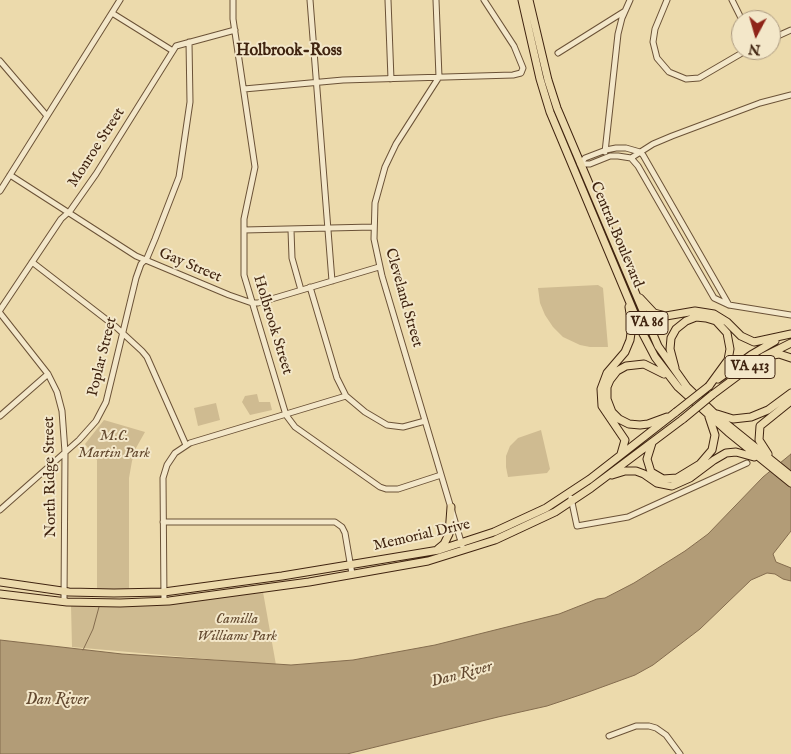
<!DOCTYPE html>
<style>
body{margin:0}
#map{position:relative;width:791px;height:754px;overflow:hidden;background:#ecdaac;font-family:"IM FELL English",serif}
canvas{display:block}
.north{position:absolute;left:731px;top:10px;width:50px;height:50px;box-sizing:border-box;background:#f3e7c9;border:1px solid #ab997f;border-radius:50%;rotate:186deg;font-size:14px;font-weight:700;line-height:20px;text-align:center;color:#402410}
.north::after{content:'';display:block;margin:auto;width:18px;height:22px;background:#8f2418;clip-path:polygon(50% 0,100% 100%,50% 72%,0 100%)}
</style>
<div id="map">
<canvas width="791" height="754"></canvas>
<div class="north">N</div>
</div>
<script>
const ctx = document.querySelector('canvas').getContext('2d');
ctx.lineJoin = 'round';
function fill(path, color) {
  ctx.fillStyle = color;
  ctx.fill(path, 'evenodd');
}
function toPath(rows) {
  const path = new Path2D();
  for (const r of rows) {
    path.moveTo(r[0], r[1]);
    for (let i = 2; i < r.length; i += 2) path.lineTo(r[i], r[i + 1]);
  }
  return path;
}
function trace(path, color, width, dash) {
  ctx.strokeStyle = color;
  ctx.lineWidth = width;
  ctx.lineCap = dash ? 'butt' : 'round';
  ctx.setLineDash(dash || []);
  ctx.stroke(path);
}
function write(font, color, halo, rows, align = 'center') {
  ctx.font = font + ' "IM FELL English",serif';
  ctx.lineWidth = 4;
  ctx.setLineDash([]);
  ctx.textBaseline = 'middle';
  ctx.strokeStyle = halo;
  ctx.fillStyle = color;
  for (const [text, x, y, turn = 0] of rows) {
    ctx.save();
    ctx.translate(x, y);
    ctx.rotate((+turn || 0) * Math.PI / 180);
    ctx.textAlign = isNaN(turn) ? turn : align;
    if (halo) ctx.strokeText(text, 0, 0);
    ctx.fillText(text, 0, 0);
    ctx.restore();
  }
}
fill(toPath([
 [598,285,603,288,608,347,590,347,580,345,563,337,553,327,545,315,540,303,538,288],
 [257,394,259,402,270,402,272,410,250,415,242,402,245,396],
 [216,403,220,420,198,426,194,408],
 [104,420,145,432,136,448,132,461,129,478,129,590,97,589,97,460,85,444],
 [541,430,550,469,547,473,508,477,506,467,506,456,510,446,518,438],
 [263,592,276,665,72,647,71,605]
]), '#cfbb91');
const water = toPath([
 [791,454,791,531,773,554,776,562,791,568,791,581,783,579,775,574,767,573,751,580,700,629,653,665,635,675,583,694,547,706,498,717,347,754,0,754,0,640,122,654,291,665,353,660,435,645,559,614,597,599,605,598,634,583,685,551,708,534,763,477,791,454]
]);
fill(water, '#b29c77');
trace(water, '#846c4e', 1);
trace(toPath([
 [83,650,93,629,99,607]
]), '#846c4e', 1);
const minor = toPath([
 [233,0,233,19,255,167,244,219,244,275,286,415,295,427,380,487,386,489,398,489,441,475],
 [310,0,332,281],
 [388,0,391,79],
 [436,0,439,77,396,144,385,167,375,203,374,239,382,276,462,545],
 [667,0,655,29,653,42,657,58,669,72,686,79,699,78,747,50],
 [732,0,742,20],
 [112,13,173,51],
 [771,39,791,30],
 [558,53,625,11],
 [0,61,47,116],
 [244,89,343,80,513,75,521,73,523,68,514,46,484,0],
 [605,152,618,34,622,18,630,0],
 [631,158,618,156,610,156,590,164,580,164,585,158,606,150,616,148,626,148,640,152,643,155,729,305],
 [631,158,638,166,714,298,729,305,791,315],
 [631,158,653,144,672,136,760,103,791,95],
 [10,175,136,256,229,295,252,303,258,303,379,267],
 [0,191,120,0],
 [244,230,373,227],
 [291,230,292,258,301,290],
 [32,262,116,327,142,351,147,357,186,445],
 [310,287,337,378,346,396,365,412,387,425,403,427,425,421],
 [0,310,61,219,70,211,96,174,176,46,235,30],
 [0,313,48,374,57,392,62,411,65,452,64,601],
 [0,416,48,374],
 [571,498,577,526,628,517,747,463],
 [0,510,79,440,96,421,106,402,136,278,141,264,147,258,155,239,179,177,190,102,189,42],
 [163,522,335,522,342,527,345,533,352,574],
 [164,601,163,478,167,465,175,453,190,443,346,396],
 [609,736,636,726,649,726,656,728,666,735,680,754]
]);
const major = toPath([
 [522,0,540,79,550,112,643,334,655,357,678,387,728,432,791,483],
 [529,0,548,80,557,108,658,346,687,387,719,418,791,476],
 [640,298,654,313,666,316,695,311,714,314,727,322,741,336,754,342,791,334],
 [768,356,779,354,791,358],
 [675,368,670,349,671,338,676,329,686,321,696,317,706,318,716,321,727,333,730,349,728,360,709,386],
 [664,374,644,364,626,366,617,371,610,380,607,387,607,399,612,412,619,419,629,424,640,425,648,424,667,417],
 [718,379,751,355,775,341],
 [712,395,763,357,791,343],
 [717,414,733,419,751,417,768,410,791,393],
 [652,443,647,459,651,472,663,479,677,478,700,464,712,450,715,435,709,417],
 [621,454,625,440,602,406,601,389,607,373,625,352,630,340,632,326,629,307],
 [768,454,759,440,760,426,791,401],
 [612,475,625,471,636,471,644,474,657,483,672,486,690,478,714,460,726,453,736,452,754,457],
 [438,549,444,544,449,534,451,507],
 [0,582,69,592,114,593,164,592,282,576,439,550,494,532,546,508,590,479,676,412],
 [0,594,67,602,120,603,169,601,309,582,428,561,495,540,555,512,591,488,683,419]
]);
trace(minor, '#6b5237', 7);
trace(major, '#402410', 9);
trace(minor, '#f3e7c9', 5);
trace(major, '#ecdaac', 7);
const majorBridge = toPath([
 [676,412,709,386],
 [683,419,712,395]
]);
trace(majorBridge, '#402410', 9, []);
trace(majorBridge, '#ecdaac', 7);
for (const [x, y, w] of [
 [647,323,42],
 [750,367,50]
]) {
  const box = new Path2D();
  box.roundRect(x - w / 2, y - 11.5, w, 23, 4);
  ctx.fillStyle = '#f3e7c9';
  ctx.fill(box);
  trace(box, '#402410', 1);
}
write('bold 14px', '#402410', null, [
 ["VA 86",647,323],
 ["VA 413",750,367]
]);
write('15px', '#402410', '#f3e7c9', [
 ["Monroe Street",97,148,-57],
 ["Central Boulevard",616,235,67],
 ["Gay Street",190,266,23],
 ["Cleveland Street",403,298,74],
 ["Holbrook Street",272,325,73],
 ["Poplar Street",103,357,-76],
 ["North Ridge Street",51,477,-91],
 ["Memorial Drive",422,536,-13]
]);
write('italic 15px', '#644a30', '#f3e7c9', [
 ["M.C.",114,437],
 ["Martin Park",114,454],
 ["Camilla",237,620],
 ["Williams Park",237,637]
]);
write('bold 16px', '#402410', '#f3e7c9', [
 ["Holbrook-Ross",289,52]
]);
write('italic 16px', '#62482f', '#f3e7c9', [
 ["Dan River",462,675,-15],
 ["Dan River",57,701]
]);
</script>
